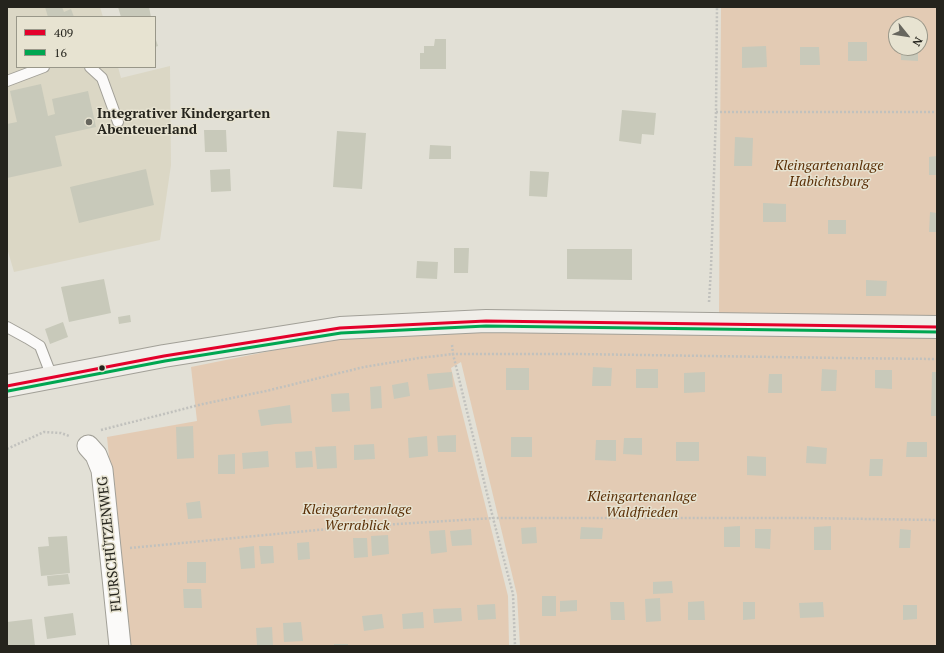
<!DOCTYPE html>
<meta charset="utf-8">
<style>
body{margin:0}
#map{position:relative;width:944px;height:653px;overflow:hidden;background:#e2e0d6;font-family:"PT Serif",serif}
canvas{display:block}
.frame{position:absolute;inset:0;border:8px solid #25241d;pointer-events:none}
.legend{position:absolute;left:16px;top:16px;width:140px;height:52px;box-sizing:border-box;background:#e7e3d1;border:1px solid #999789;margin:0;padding:5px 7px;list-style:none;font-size:12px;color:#25241d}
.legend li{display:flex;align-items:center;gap:8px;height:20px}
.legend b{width:20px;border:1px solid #999789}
.north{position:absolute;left:888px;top:16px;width:40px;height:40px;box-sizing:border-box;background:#e7e3d1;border:1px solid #999789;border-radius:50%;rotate:120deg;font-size:11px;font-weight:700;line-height:16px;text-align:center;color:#25241d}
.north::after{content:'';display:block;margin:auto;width:14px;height:18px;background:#67665e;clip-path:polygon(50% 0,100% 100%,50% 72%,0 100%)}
</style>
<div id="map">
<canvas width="944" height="653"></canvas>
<div class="frame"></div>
<ul class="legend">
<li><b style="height:5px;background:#e4002b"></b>409</li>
<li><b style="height:5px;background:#00a651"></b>16</li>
</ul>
<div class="north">N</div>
</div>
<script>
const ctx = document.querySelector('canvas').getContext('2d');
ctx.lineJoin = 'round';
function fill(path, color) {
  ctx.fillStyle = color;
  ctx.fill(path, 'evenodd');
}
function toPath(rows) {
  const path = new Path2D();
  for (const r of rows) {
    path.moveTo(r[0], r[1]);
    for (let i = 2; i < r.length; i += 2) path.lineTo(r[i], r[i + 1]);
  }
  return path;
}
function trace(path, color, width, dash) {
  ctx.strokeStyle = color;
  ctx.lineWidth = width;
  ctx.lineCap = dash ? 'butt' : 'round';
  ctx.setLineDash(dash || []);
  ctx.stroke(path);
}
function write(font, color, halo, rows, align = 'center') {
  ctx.font = font + ' "PT Serif",serif';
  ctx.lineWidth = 3;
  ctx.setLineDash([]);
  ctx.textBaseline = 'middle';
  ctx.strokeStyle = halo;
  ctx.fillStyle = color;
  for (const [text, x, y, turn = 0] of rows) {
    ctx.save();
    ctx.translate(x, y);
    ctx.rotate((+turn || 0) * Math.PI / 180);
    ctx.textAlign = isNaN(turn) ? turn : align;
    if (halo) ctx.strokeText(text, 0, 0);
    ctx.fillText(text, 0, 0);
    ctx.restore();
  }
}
fill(toPath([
 [10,7,100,7,103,17,17,17,17,67,118,67,121,78,170,66,171,165,160,240,14,272,7,248,7,9]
]), '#dbd7c5');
fill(toPath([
 [721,7,937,7,937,318,719,314],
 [896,24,920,24,920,48,896,48],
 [494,329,937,337,937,646,520,646,517,595,461,362,451,368,508,596,509,646,128,646,107,437,197,421,191,367,325,340]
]), '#e3cbb4');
fill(toPath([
 [45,7,62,7,64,12,71,9,74,17,48,17],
 [118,7,149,7,151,17,121,17],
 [155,37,158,46,155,47],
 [435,39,446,39,446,69,420,69,420,53,424,53,424,46,434,46],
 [848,42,867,42,867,61,848,61],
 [766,46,767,67,742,68,742,47],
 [800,47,819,47,820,65,800,65],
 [901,48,918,48,918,61,901,60],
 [41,84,48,116,55,114,52,99,88,91,96,127,55,136,62,166,7,178,7,124,17,122,10,91],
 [622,110,656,113,654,135,642,134,641,144,619,141],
 [204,130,226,130,227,152,205,152],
 [337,131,366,133,362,189,333,187],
 [735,137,753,138,752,166,734,166],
 [430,145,451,146,451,159,429,159],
 [937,156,937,175,929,175,929,157],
 [146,169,154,205,79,223,70,187],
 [230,169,231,191,211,192,210,170],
 [530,171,549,172,547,197,529,196],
 [763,203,786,204,786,222,763,222],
 [930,212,937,213,937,232,929,232],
 [828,220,846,220,846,234,828,234],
 [454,248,469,248,468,273,454,273],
 [567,249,632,249,632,280,567,279],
 [417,261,438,262,437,279,416,278],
 [104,279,111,313,69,322,61,287],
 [866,280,887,281,886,296,866,296],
 [130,315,131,322,119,324,118,317],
 [63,322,68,337,50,344,45,329],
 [593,367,612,368,611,386,592,386],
 [506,368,529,368,529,390,506,390],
 [636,369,658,369,658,388,636,388],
 [822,369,837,370,836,391,821,391],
 [875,370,892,370,892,389,875,388],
 [452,372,453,387,429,390,427,374],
 [705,372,705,392,684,393,684,373],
 [932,372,937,372,937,416,931,416],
 [769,374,782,374,782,393,768,393],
 [408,382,410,396,394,399,392,385],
 [381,386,382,408,371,409,370,387],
 [349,393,350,411,332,412,331,394],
 [290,405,292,423,275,424,261,426,258,410],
 [193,426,194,458,177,459,176,427],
 [456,435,456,452,438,452,437,436],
 [427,436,428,456,409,458,408,438],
 [511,437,532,437,532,457,511,457],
 [624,438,642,438,642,455,623,454],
 [596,440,616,440,616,461,595,460],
 [676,442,699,442,699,461,676,461],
 [907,442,927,442,927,457,906,457],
 [374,444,375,459,354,460,354,445],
 [336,446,337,468,317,469,315,447],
 [807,446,827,448,826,464,806,463],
 [268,451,269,467,243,469,242,453],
 [312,451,313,467,296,468,295,452],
 [235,454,235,474,218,474,218,455],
 [747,456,766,457,766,476,747,475],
 [870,459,883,459,882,476,869,476],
 [200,501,202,518,188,519,186,503],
 [740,526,740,547,724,547,724,527],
 [831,526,831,550,814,550,814,527],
 [536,527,537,543,522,544,521,528],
 [581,527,603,528,602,539,580,539],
 [471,529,472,545,452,546,450,531],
 [755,529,771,529,770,549,755,548],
 [900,529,911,530,910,548,899,548],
 [445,530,447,552,431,554,429,531],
 [388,535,389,554,372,556,371,536],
 [67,536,70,573,41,576,38,547,49,546,48,537],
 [353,538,367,538,368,557,354,558],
 [309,542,310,559,298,560,297,543],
 [254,546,255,568,241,569,239,548],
 [259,546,273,546,274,563,261,564],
 [187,562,206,562,206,583,187,583],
 [68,574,70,584,48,586,47,576],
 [672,581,673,593,653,594,653,582],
 [183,589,201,589,202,608,184,608],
 [542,596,556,596,556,616,542,616],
 [660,598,661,621,646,622,645,599],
 [577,600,577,611,560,612,560,601],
 [704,601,705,620,688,620,688,602],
 [610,602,624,602,625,620,611,620],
 [743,602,755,602,755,619,743,620],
 [823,602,824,617,800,618,799,603],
 [495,604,496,619,478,620,477,605],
 [903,605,917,605,917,619,903,620],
 [461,608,462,621,434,623,433,609],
 [423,612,424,628,403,629,402,614],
 [73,613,76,635,47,639,44,617],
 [382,614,384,628,364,631,362,616],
 [32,619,35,646,7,646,7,622],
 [301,622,303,641,284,642,283,623],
 [272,627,273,646,257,646,256,628],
 [334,644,348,644,348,646,334,646]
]), '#c8c9ba');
const lane = toPath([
 [90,67,102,78,118,122],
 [7,81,44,67],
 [7,327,27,338,40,346,52,377]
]);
const street = toPath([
 [88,446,96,455,102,470,120,646]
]);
const secondary = toPath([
 [7,386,164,356,340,328,486,321,937,327]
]);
trace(lane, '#a2a098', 12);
trace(street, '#a2a098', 23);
trace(secondary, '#a2a098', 24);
trace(toPath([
 [716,112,937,112],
 [709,302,711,268,716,112,717,7],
 [452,345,453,354,576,354,841,358,937,359],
 [101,430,203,404,266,391,364,367,419,358,453,354,493,518,513,594,515,646],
 [7,449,44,432,61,433,69,436],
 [130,548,349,527,493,518,806,518,937,520]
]), '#c1c1bd', 2.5, [2, 2]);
trace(lane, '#fbfaf9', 10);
trace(street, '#fbfaf9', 21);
trace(secondary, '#f0eee9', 22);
trace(toPath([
 [7,386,164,356,340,328,486,321,937,327]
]), '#e4002b', 3);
trace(toPath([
 [8,391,165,361,341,333,486,326,937,332]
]), '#00a651', 3);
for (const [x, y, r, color] of [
 [89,122,4,"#67665e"],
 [102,368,3.5,"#25241d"]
]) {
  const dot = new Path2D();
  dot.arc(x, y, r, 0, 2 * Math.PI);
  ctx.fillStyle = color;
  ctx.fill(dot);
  trace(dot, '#e7e3d1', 1.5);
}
write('bold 14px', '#25241d', '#e7e3d1', [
 ["Integrativer Kindergarten",97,114],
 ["Abenteuerland",97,130]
], 'left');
write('italic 14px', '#5a2f06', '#e7e3d1', [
 ["Kleingartenanlage",829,166],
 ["Habichtsburg",829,182],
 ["Kleingartenanlage",642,497],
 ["Waldfrieden",642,513],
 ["Kleingartenanlage",357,510],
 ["Werrablick",357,526]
]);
write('14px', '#25241d', '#e7e3d1', [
 ["FLURSCHÜTZENWEG",110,544,-96]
]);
</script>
